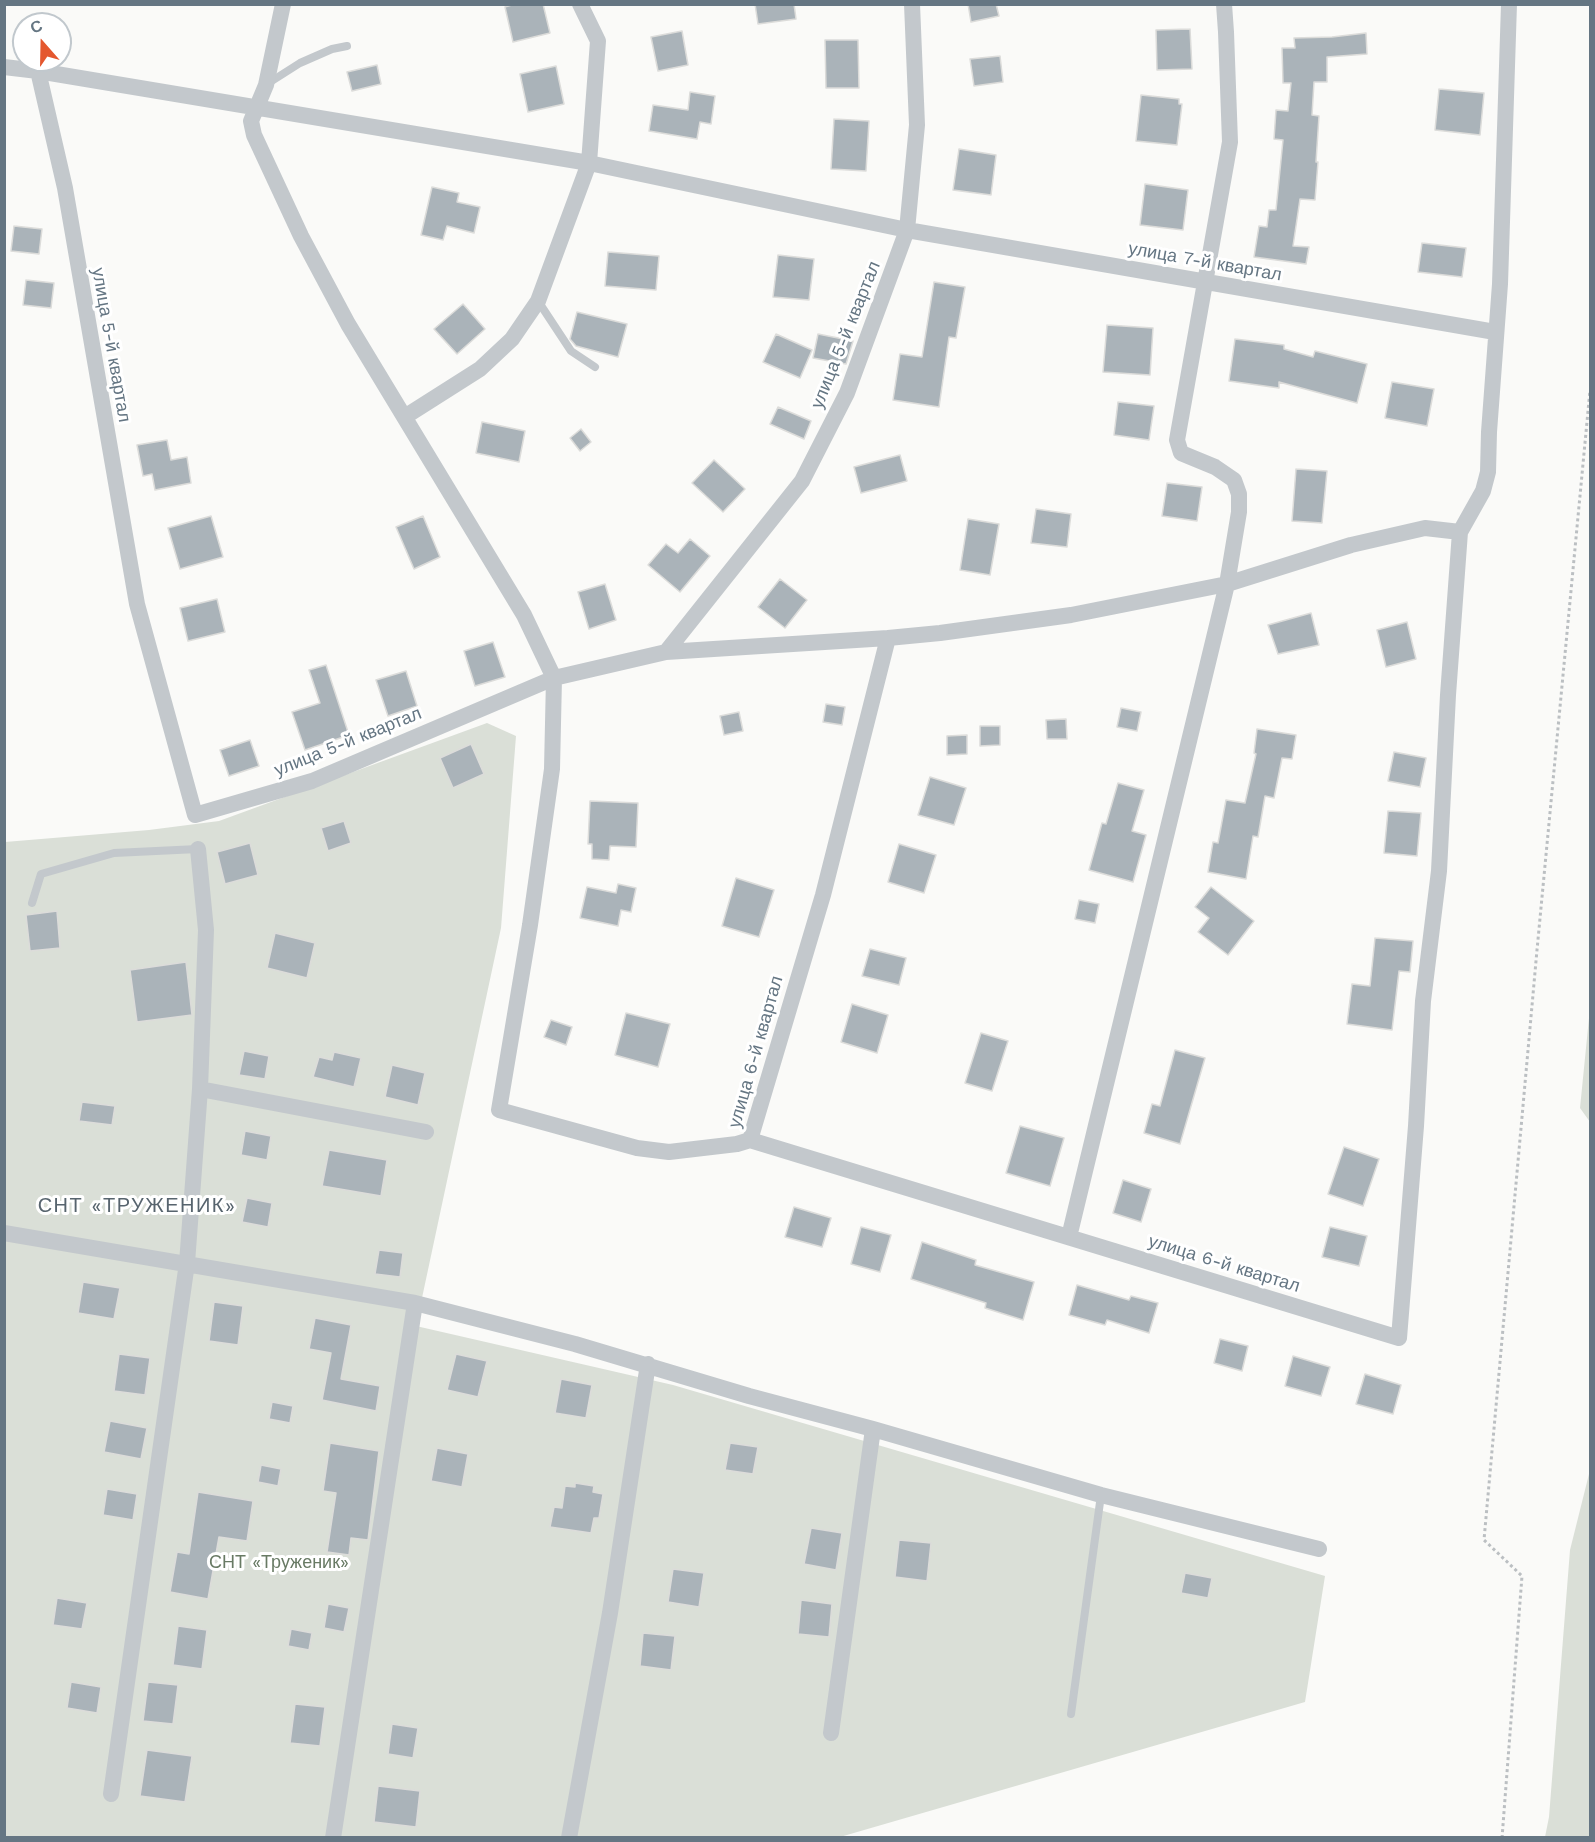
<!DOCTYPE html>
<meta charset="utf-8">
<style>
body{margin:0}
#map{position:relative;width:1595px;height:1842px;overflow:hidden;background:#fafaf8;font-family:"Work Sans",sans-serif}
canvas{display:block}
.frame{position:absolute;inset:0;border:6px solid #657683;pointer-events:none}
.north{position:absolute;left:12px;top:12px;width:60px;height:60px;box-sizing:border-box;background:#fff;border:2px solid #c1c8cd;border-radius:50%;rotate:340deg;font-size:16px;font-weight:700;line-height:24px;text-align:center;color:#657683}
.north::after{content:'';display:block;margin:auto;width:21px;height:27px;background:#e4572e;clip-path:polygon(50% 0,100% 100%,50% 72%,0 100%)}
</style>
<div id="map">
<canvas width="1595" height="1842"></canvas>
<div class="frame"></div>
<div class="north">С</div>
</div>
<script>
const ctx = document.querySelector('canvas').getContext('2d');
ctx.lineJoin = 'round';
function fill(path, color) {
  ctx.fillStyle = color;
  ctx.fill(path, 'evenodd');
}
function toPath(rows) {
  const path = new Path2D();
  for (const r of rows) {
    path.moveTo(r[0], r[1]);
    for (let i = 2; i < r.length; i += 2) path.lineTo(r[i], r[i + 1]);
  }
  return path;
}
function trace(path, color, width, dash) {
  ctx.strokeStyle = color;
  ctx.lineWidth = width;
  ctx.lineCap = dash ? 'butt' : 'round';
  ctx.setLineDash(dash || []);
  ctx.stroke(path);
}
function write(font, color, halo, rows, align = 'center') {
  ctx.font = font + ' "Work Sans",sans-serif';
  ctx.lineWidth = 6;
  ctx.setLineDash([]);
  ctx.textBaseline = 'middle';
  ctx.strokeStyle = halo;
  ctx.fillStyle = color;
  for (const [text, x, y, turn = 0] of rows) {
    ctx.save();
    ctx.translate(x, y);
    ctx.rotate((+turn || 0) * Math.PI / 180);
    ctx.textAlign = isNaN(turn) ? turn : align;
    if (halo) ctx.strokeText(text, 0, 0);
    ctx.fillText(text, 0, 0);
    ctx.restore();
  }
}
fill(toPath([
 [487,723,516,736,501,928,416,1326,673,1385,1325,1576,1305,1702,840,1837,5,1838,5,842,149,830,219,821],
 [1590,1008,1590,1122,1580,1108],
 [1590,1470,1590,1837,1545,1837,1549,1817,1570,1550]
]), '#dadfd7');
const building = toPath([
 [515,4,543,4,550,33,513,42,505,7,515,4],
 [755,4,794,4,796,19,758,24,755,4],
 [968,4,996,4,999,16,971,22,968,4],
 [1190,29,1192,69,1157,70,1156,30,1190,29],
 [682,31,688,65,658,71,651,37,682,31],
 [1366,33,1367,54,1327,57,1327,82,1314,82,1312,115,1319,116,1316,162,1318,162,1315,200,1300,199,1293,246,1309,247,1306,264,1254,257,1259,226,1267,227,1269,210,1276,210,1283,140,1274,139,1276,110,1288,111,1291,83,1283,83,1282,48,1295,48,1294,38,1332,37,1366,33],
 [825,40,858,40,859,88,826,88,825,40],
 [1000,56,1003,82,974,86,970,59,1000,56],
 [377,65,381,84,352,91,347,72,377,65],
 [556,66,564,104,528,112,520,74,556,66],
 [1439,89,1484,93,1480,135,1435,130,1439,89],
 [690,92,715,96,711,124,700,122,697,139,649,131,653,105,688,110,690,92],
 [1141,95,1179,99,1179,104,1182,104,1177,145,1136,141,1141,95],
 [834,119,869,121,866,171,831,169,834,119],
 [959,149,996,155,991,195,953,190,959,149],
 [1145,184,1188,190,1183,230,1140,225,1145,184],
 [432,187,459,193,457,202,480,207,474,233,447,226,443,240,421,235,432,187],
 [14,226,42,229,39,254,11,251,14,226],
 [1422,243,1466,248,1462,277,1418,272,1422,243],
 [608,252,659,256,656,290,605,286,608,252],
 [778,255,814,259,809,300,773,297,778,255],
 [26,280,54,283,51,308,23,305,26,280],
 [934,282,965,287,956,338,949,337,939,407,893,400,900,354,922,357,934,282],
 [463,304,485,329,457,354,434,329,463,304],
 [577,312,627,324,618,357,576,346,570,339,577,312],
 [1107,325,1153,328,1150,375,1103,372,1107,325],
 [776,334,812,350,800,378,763,362,776,334],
 [818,334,853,341,846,364,813,358,818,334],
 [1235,339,1284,345,1284,349,1313,357,1315,351,1367,364,1357,403,1279,382,1279,388,1229,381,1235,339],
 [1392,382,1434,389,1427,426,1385,418,1392,382],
 [1118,402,1154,406,1149,440,1114,435,1118,402],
 [778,407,811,421,804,439,770,424,778,407],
 [482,422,525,431,519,462,476,453,482,422],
 [581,429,591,442,580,451,570,438,581,429],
 [167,440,171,460,187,457,191,483,155,490,152,474,143,476,137,445,167,440],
 [900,455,907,481,861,493,854,467,900,455],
 [714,460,745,489,723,512,692,483,714,460],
 [1296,469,1327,471,1322,523,1292,521,1296,469],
 [1167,483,1202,487,1197,521,1162,516,1167,483],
 [1036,509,1071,514,1067,547,1031,543,1036,509],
 [211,516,223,557,180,569,168,528,211,516],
 [423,516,440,557,414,569,396,527,423,516],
 [968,519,999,524,990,575,960,570,968,519],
 [690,539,710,556,680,592,648,565,666,544,678,553,690,539],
 [780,579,807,600,785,628,758,607,780,579],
 [605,584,616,620,589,629,578,592,605,584],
 [217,599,225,632,188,641,180,608,217,599],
 [1311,613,1319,645,1278,654,1268,625,1311,613],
 [1407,622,1416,659,1386,667,1377,630,1407,622],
 [493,642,505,677,475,686,464,651,493,642],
 [326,665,349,735,305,750,292,712,320,703,309,670,326,665],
 [406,671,417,706,388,716,376,680,406,671],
 [826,704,845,707,842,725,823,722,826,704],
 [1121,708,1141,712,1137,731,1117,727,1121,708],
 [739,712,743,731,724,735,720,716,739,712],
 [1066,719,1067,739,1047,739,1046,720,1066,719],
 [980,726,1000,726,1000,745,980,746,980,726],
 [1257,729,1296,735,1292,759,1282,758,1274,798,1265,796,1258,837,1253,836,1246,879,1208,872,1213,842,1218,843,1226,800,1245,803,1256,754,1254,753,1257,729],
 [967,735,967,754,947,755,947,736,967,735],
 [250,740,259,766,229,776,220,750,250,740],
 [471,744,484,774,453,788,440,758,471,744],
 [1394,752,1426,758,1420,787,1388,781,1394,752],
 [930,777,966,788,954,825,918,815,930,777],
 [1118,783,1144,790,1132,831,1146,835,1133,882,1089,870,1102,823,1106,824,1118,783],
 [590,801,638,803,636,847,610,846,609,860,592,859,592,844,588,844,590,801],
 [1388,811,1421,813,1417,856,1384,853,1388,811],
 [344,821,351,843,328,851,321,828,344,821],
 [250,843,258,875,225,884,217,852,250,843],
 [899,844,936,855,924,893,888,882,899,844],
 [736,878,774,890,759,937,722,926,736,878],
 [618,884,636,888,631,912,621,910,618,926,580,918,587,887,616,893,618,884],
 [1211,887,1254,921,1228,955,1198,932,1209,918,1195,907,1211,887],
 [1079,900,1099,904,1095,923,1075,919,1079,900],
 [57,911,60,948,30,951,26,915,57,911],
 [275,933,315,943,307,978,267,968,275,933],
 [1375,938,1413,941,1410,972,1399,971,1392,1030,1347,1024,1352,984,1370,986,1375,938],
 [870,949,906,958,899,985,862,976,870,949],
 [186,962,192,1015,137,1022,130,970,186,962],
 [852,1004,888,1015,877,1053,841,1042,852,1004],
 [626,1013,670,1024,658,1067,615,1055,626,1013],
 [551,1020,572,1027,566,1045,544,1037,551,1020],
 [981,1033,1008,1041,992,1091,965,1083,981,1033],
 [1175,1050,1205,1058,1180,1144,1144,1133,1152,1104,1160,1106,1175,1050],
 [244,1051,269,1056,265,1079,239,1075,244,1051],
 [334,1052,361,1058,354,1087,313,1077,319,1057,332,1060,334,1052],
 [392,1065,425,1073,418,1105,385,1097,392,1065],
 [82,1102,115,1106,112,1125,79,1121,82,1102],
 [1020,1126,1064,1138,1050,1186,1006,1173,1020,1126],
 [245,1131,271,1136,267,1160,241,1155,245,1131],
 [1344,1147,1379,1159,1363,1206,1328,1194,1344,1147],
 [329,1150,387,1160,381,1196,322,1186,329,1150],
 [1123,1180,1151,1189,1141,1222,1113,1213,1123,1180],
 [247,1198,272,1203,268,1227,242,1222,247,1198],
 [794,1207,831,1218,822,1247,785,1237,794,1207],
 [861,1227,891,1235,880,1272,851,1264,861,1227],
 [1330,1227,1367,1236,1359,1266,1322,1257,1330,1227],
 [922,1242,976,1260,975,1265,1034,1282,1023,1320,985,1308,986,1303,911,1279,922,1242],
 [379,1250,403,1253,400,1277,375,1274,379,1250],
 [83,1282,120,1288,114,1319,78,1313,83,1282],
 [1077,1285,1129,1300,1131,1296,1158,1303,1149,1333,1107,1320,1105,1325,1069,1315,1077,1285],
 [214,1302,243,1306,238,1345,209,1341,214,1302],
 [315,1318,351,1325,341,1379,380,1386,376,1411,322,1400,331,1353,309,1349,315,1318],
 [1220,1339,1248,1346,1242,1371,1214,1363,1220,1339],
 [119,1354,150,1358,145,1395,114,1391,119,1354],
 [456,1354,487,1361,478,1397,447,1390,456,1354],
 [1293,1356,1330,1367,1321,1396,1285,1386,1293,1356],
 [1365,1374,1401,1385,1393,1414,1356,1404,1365,1374],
 [561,1379,592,1385,586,1418,555,1413,561,1379],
 [272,1402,293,1406,290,1423,269,1419,272,1402],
 [110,1421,147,1428,141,1459,104,1452,110,1421],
 [330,1443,379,1451,368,1540,351,1538,349,1555,327,1552,336,1493,323,1491,330,1443],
 [730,1443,758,1447,753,1474,725,1470,730,1443],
 [437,1448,468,1454,462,1487,431,1481,437,1448],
 [261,1465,281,1469,278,1486,258,1482,261,1465],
 [575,1483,594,1486,593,1492,603,1494,599,1518,594,1518,591,1533,550,1527,554,1507,562,1508,565,1486,575,1487,575,1483],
 [107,1489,137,1494,133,1520,103,1515,107,1489],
 [198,1492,253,1501,247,1541,219,1537,208,1599,170,1592,177,1552,189,1554,198,1492],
 [811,1528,842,1533,836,1570,804,1564,811,1528],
 [899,1540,931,1543,927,1581,895,1577,899,1540],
 [673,1569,704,1573,699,1607,668,1602,673,1569],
 [1185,1573,1212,1578,1208,1598,1181,1593,1185,1573],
 [57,1598,87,1603,82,1629,53,1625,57,1598],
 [801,1600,832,1604,829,1637,798,1634,801,1600],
 [328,1604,349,1608,344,1632,324,1628,328,1604],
 [178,1626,207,1630,202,1669,173,1665,178,1626],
 [291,1629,312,1633,309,1650,288,1646,291,1629],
 [643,1633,675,1636,671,1670,640,1666,643,1633],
 [71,1682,101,1687,97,1713,67,1708,71,1682],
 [148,1682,178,1685,173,1724,143,1721,148,1682],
 [295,1704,325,1707,320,1746,290,1743,295,1704],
 [392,1724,418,1728,413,1758,388,1754,392,1724],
 [147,1750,192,1756,185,1802,140,1796,147,1750],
 [378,1786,420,1791,416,1827,374,1822,378,1786]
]);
fill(building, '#aab3b9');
trace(building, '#dcdcda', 1.5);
trace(toPath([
 [1502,1838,1522,1576,1484,1540,1537,950,1590,390]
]), '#bbbfc2', 3, [3, 3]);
trace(toPath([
 [267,84,300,63,332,49,347,46],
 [538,301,571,351,595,367],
 [32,903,41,874,114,853,198,849],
 [1071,1714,1101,1495]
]), '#c3c8cc', 8);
trace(toPath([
 [283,4,266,85,251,121,254,135,301,236,348,324,524,615,554,678,552,769,530,925,499,1110,637,1148,669,1152,737,1144,750,1140],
 [4,67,38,71,589,163,907,230,1495,332],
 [38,71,65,188,137,604,195,815,312,781,554,678,666,652,802,481,847,393,907,230,917,125,912,4],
 [406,416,480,369,512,339,538,301,589,163,598,41,580,4],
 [1460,532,1483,491,1488,472,1489,432,1500,284,1509,4],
 [666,652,888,638,823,895,750,1140],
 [200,1089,426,1132],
 [750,1140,1399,1338,1416,1126,1423,1001,1439,871,1448,695,1460,532,1425,528,1351,545,1227,584,1071,615,940,633,888,638],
 [4,1233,415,1303,575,1344,749,1396,873,1429,1101,1495,1319,1549],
 [1069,1237,1227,584,1239,512,1239,494,1234,480,1215,467,1181,453,1177,440,1230,142,1226,32,1224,4],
 [831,1733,873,1429],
 [111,1794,187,1263,200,1089,206,930,198,849],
 [333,1838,415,1303],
 [569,1838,610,1613,648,1364]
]), '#c3c8cc', 16);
write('18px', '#657683', '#fff', [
 ["улица 7-й квартал",1205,262,10],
 ["улица 5-й квартал",846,335,-68],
 ["улица 5-й квартал",111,345,80],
 ["улица 5-й квартал",348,742,-22],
 ["улица 6-й квартал",756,1052,-74],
 ["улица 6-й квартал",1224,1264,17]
]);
write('18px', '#687a64', '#fff', [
 ["СНТ «Труженик»",279,1563]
]);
ctx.letterSpacing = '1.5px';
write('20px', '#57646e', '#fff', [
 ["СНТ «ТРУЖЕНИК»",137,1206]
]);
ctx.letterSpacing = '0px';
</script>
